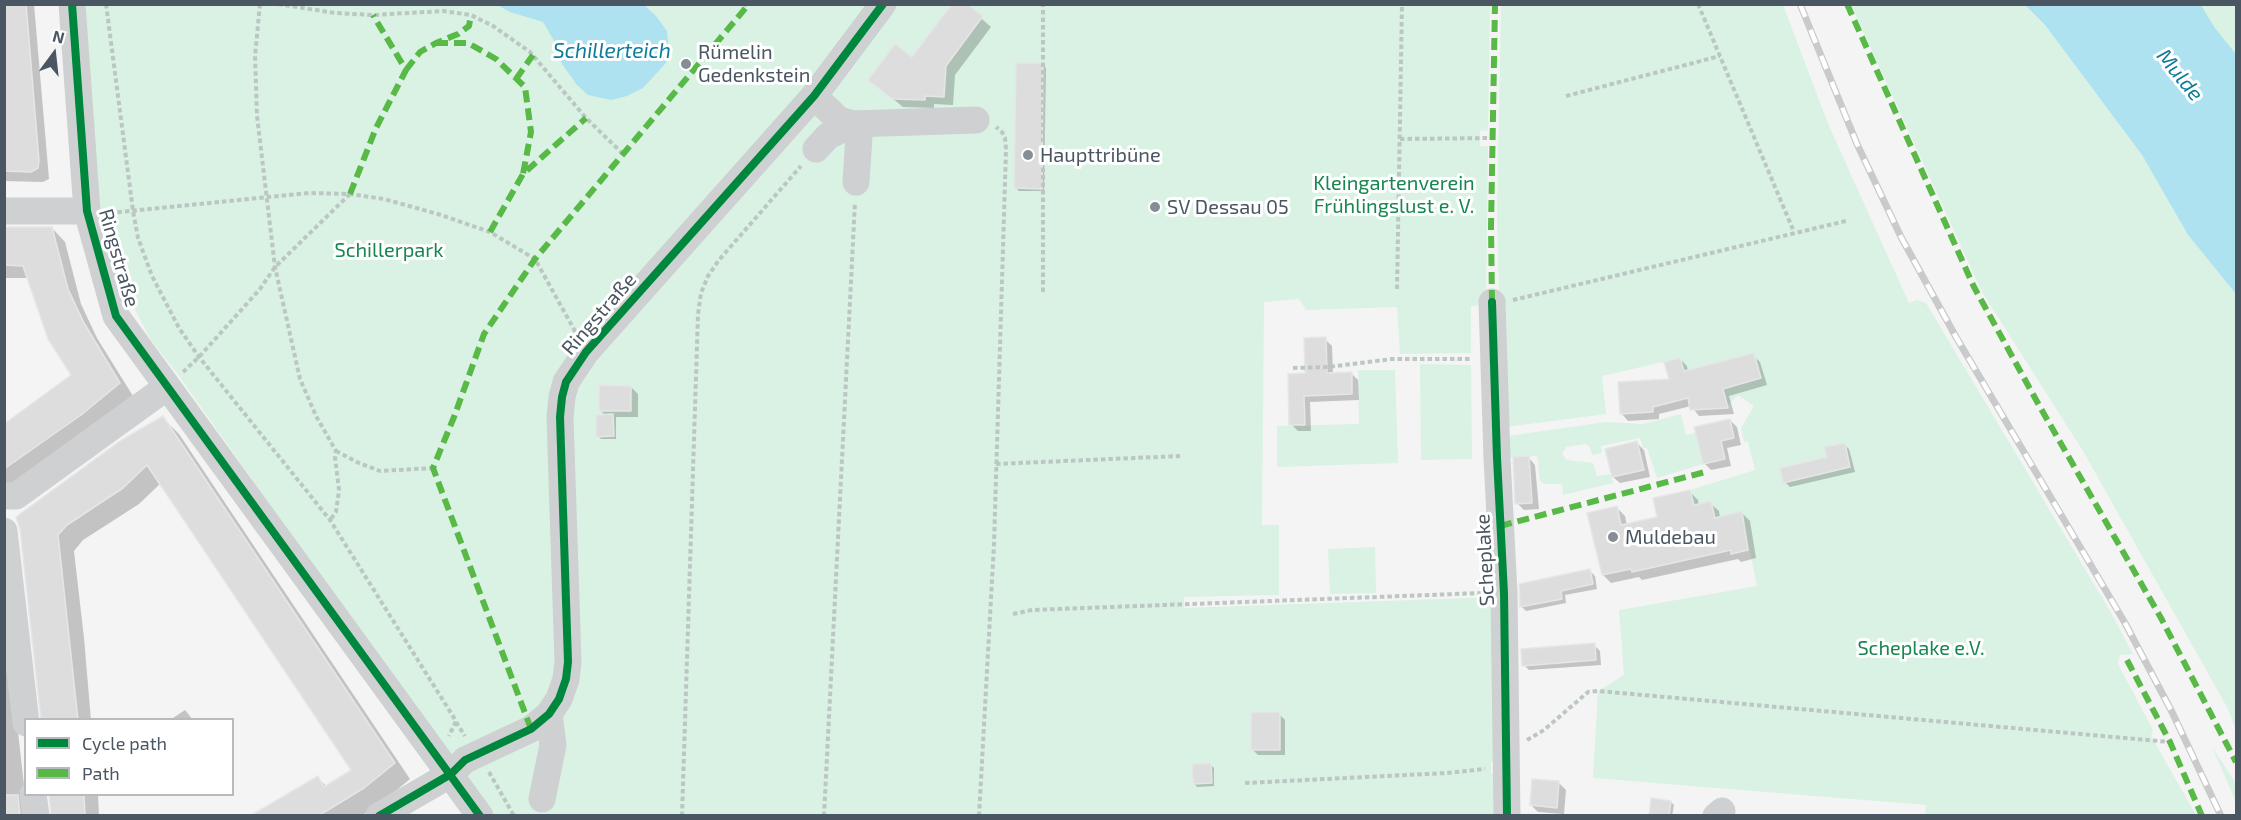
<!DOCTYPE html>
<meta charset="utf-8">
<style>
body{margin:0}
#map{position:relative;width:2241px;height:820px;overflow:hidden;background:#f4f4f4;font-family:"Exo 2",sans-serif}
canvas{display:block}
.frame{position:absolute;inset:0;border:6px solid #4a5661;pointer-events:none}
.legend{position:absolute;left:24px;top:718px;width:210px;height:78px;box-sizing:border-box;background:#fff;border:2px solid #b7bbc0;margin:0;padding:8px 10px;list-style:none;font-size:18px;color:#4a5661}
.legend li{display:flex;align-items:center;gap:12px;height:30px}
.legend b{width:30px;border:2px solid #b7bbc0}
.north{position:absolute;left:24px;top:24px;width:60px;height:60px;-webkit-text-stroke:4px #fff;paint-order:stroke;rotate:15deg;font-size:16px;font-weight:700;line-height:24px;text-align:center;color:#4a5661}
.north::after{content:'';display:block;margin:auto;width:21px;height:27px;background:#4a5661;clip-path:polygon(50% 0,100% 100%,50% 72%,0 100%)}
</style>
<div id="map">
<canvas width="2241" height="820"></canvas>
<div class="frame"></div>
<ul class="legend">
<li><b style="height:8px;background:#00873e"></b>Cycle path</li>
<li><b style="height:8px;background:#58b947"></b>Path</li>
</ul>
<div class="north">N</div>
</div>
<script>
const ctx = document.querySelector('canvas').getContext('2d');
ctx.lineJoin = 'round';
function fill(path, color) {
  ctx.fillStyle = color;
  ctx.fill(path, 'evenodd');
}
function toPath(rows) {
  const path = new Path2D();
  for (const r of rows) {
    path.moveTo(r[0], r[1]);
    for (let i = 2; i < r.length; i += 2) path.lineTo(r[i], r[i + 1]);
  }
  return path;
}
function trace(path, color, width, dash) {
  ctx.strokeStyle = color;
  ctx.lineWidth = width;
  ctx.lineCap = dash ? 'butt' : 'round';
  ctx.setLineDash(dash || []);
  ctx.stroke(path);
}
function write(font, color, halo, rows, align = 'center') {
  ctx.font = font + ' "Exo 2",sans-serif';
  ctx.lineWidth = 6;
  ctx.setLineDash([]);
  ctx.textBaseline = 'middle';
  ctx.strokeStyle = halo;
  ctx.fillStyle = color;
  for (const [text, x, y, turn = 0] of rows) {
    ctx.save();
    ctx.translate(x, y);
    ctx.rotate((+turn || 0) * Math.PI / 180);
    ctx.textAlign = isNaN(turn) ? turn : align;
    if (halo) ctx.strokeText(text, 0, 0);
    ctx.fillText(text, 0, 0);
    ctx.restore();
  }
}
fill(toPath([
 [78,5,1490,5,1488,130,1480,131,1480,146,1488,146,1486,305,1471,306,1471,353,1400,354,1397,307,1306,310,1299,299,1264,302,1262,525,1279,525,1279,595,1184,597,1184,608,1499,597,1500,761,1491,762,1491,773,1496,774,1500,815,489,815,179,376,150,339,127,294,101,212,89,141],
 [1501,5,1783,5,1829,126,1909,303,1917,300,1926,303,2110,611,2133,654,2120,655,2118,664,2153,730,2151,736,2196,815,1925,815,1926,805,1593,778,1598,691,1624,675,1619,610,1757,586,1742,512,1715,518,1694,505,1690,490,1755,470,1748,442,1744,442,1741,428,1754,406,1738,395,1727,406,1717,390,1760,378,1753,353,1684,371,1680,358,1602,376,1606,414,1506,427,1503,294,1499,289,1497,219],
 [1851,5,2025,5,2045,25,2142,155,2188,235,2236,294,2236,730,2227,707,2083,451,1982,292],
 [2201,5,2236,5,2236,54,2215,28],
 [1420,364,1471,365,1472,459,1421,460],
 [1358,370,1395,370,1398,463,1277,467,1277,426,1359,424],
 [1681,414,1686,435,1696,433,1703,464,1657,478,1647,448,1643,448,1640,438,1601,446,1602,453,1593,455,1589,446,1585,444,1566,447,1562,454,1567,460,1593,463,1597,476,1611,474,1613,483,1563,495,1562,484,1544,484,1540,481,1537,456,1509,458,1508,436,1606,422,1643,424],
 [1375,547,1376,593,1330,594,1328,549],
 [2212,747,2236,783,2236,802]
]), '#d9f2e3');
fill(toPath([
 [625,4,644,5,656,16,667,31,669,53,666,63,643,88,627,96,611,100,588,95,577,85,562,64,553,39,543,22,510,12,497,5],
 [2025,5,2201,5,2215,28,2236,54,2236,294,2188,235,2142,155,2045,25]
]), '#aee2f0');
fill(toPath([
 [4,4,34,4,49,179,43,182,4,181],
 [965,4,991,27,955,75,953,105,934,104,934,108,903,107,870,80,913,59],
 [1042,65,1046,68,1044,191,1019,191,1016,188],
 [4,228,52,228,65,242,81,304,97,338,133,396,13,485,4,485,4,426,73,376,29,278,4,278],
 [1325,339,1332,346,1333,374,1351,373,1358,380,1359,400,1310,402,1311,431,1298,431,1291,424,1307,375],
 [1753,355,1760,362,1767,385,1729,396,1734,414,1699,416,1691,406,1659,414,1659,419,1628,421,1622,414,1671,380,1680,359,1687,366,1688,371],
 [631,387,638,394,638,417,616,417,616,439,601,439,598,436,606,416,600,410],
 [163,418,179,434,410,779,380,804,361,816,255,816,318,778,327,787,354,770,161,483,139,504,83,540,74,551,84,638,91,720,43,720,21,529],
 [1730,420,1737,427,1741,445,1727,448,1731,466,1711,470,1704,463],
 [1637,443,1644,450,1650,477,1620,483,1613,477],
 [1844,444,1849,449,1855,472,1790,487,1785,482,1828,458],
 [1529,458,1535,465,1539,509,1524,510,1517,503],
 [1689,491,1698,500,1699,506,1710,503,1719,511,1720,518,1742,513,1750,521,1756,558,1741,562,1738,559,1642,580,1639,577,1611,583,1603,575,1617,508,1625,516,1627,525,1659,519],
 [1590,571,1595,576,1597,589,1565,595,1566,603,1526,611,1521,606],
 [4,607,25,794,30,816,4,816],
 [1594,645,1600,651,1601,665,1529,670,1524,665],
 [185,710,193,720,170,720],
 [1279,714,1285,720,1285,755,1258,755,1252,749],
 [1211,765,1214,768,1214,786,1197,787,1194,783],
 [1559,783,1566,790,1564,814,1538,812,1531,805],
 [50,794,98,794,99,816,53,816],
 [1671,802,1674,805,1672,816,1650,816]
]), '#0003');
const building = toPath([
 [4,4,26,4,39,161,38,168,31,172,4,171,4,4],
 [952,4,967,4,983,16,946,66,944,97,925,96,925,100,892,99,868,80,895,44,912,57,952,4],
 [1016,63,1043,63,1042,189,1014,188,1016,63],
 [4,227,52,227,68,289,84,323,120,383,81,415,4,469,4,424,71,375,48,339,23,266,4,265,4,227],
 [1326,337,1327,373,1352,372,1352,394,1304,396,1305,425,1289,425,1288,374,1305,373,1304,338,1326,337],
 [1754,353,1761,378,1723,389,1728,408,1690,410,1688,398,1653,407,1653,412,1620,414,1618,382,1669,379,1664,362,1680,358,1684,371,1754,353],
 [599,385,631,386,631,411,599,411,599,385],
 [613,414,614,436,596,437,596,415,613,414],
 [163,416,395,763,364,788,318,816,250,816,318,776,324,787,351,770,147,465,123,488,67,525,58,535,78,720,41,720,20,529,16,517,120,441,163,416],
 [1730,419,1734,438,1721,441,1725,459,1703,464,1694,427,1730,419],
 [1637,441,1644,470,1612,477,1605,449,1637,441],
 [1845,443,1850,467,1783,483,1780,468,1827,457,1824,447,1845,443],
 [1529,456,1532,503,1515,504,1513,457,1529,456],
 [1690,490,1694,505,1711,501,1715,518,1742,511,1748,550,1731,554,1731,550,1632,572,1631,569,1602,575,1587,513,1617,506,1621,525,1657,517,1653,498,1690,490],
 [1590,569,1593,584,1561,591,1562,599,1520,607,1519,584,1590,569],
 [1595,643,1596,660,1522,666,1521,649,1595,643],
 [1251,712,1280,712,1280,750,1251,750,1251,712],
 [1211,763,1212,783,1193,784,1192,764,1211,763],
 [1532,779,1559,781,1557,808,1530,805,1532,779],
 [4,795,18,795,20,816,4,816,4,795],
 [49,795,84,795,85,816,51,816,49,795],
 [1651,798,1671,801,1669,816,1649,816,1651,798]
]);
fill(building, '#ddddde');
trace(building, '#e5e6e7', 1.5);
trace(toPath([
 [106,4,133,211,138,238,152,276,179,328,199,357,330,520,456,721,449,736],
 [260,4,255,56,257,116,275,267,300,379,316,416,336,451,335,457,339,490,336,512,330,520],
 [278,4,335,13,373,15,443,11,471,15,493,26,530,52,586,118,623,154],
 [745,4,747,6],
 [1698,4,1794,232],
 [1566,96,1720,56],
 [1400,139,1494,138],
 [110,213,309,193,350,194,384,199,438,214,490,232,535,259,576,333],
 [1397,289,1402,4],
 [1043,292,1043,4],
 [1513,300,1846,221],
 [1293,368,1328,367,1392,359,1471,359],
 [183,372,199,357,260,289,275,267,350,194],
 [336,451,359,463,380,471,433,468],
 [996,464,1180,456],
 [1013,614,1032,610,1482,593],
 [456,722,465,736],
 [1527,740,1544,730,1588,692,1598,691,2170,742],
 [489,772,514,816],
 [1245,783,1447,773,1485,769],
 [682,816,698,314,701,293,708,276,719,260,801,166],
 [824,816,855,202],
 [979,816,994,544,1006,149,1005,138,1002,132,996,127]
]), '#bcc7c4', 4, [4.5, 3]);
trace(toPath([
 [72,4,87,211,116,316,480,816],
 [814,96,839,120,853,124,976,120],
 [816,149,828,136,853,124,859,136,856,182],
 [4,211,87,211],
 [1492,302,1497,458,1504,593,1507,816],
 [4,496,16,496,167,387],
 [4,531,26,723],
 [33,794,36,816],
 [542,799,553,745,549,714],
 [379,816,451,774,465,760,531,729,549,714,559,699,566,679,568,662,560,417,562,397,566,382,586,352,814,96,883,4],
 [1716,816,1722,811]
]), '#ced0d2', 27);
const rail = toPath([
 [1800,4,1857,144,1901,237,1956,337,2125,623,2172,712,2221,816]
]);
trace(rail, '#c9cacc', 7);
trace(rail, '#fff', 4.5, [14]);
trace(toPath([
 [1847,4,1974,287,2040,407,2161,618,2236,762],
 [436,43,468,43,496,59,525,87,531,132,523,174],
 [406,70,420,52,436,43,458,34,469,26,471,15],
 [516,79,533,55],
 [350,194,376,128,406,70,373,15],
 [490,232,523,174,586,118],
 [1492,302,1491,227,1495,4],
 [1500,526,1705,472],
 [2127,660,2170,742,2202,816],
 [531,729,433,468,454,417,484,334,535,259,749,4]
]), '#58b947', 6, [12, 6]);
trace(toPath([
 [72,4,87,211,116,316,480,816],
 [1492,302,1497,458,1504,593,1507,816],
 [379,816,451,774,465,760,531,729,549,714,559,699,566,679,568,662,560,417,562,397,566,382,586,352,814,96,883,4]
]), '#00873e', 8);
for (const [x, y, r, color] of [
 [686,64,6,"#868d94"],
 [1028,155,6,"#868d94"],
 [1155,207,6,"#868d94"],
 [1613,537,6,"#868d94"]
]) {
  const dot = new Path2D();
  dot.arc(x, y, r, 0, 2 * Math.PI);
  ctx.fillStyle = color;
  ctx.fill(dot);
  trace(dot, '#fff', 2);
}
write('20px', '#4a5661', '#fff', [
 ["Rümelin",698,52],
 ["Gedenkstein",698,75],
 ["Haupttribüne",1040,155],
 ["SV Dessau 05",1167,207],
 ["Muldebau",1625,537]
], 'left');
write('20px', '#17864f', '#fff', [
 ["Kleingartenverein",1394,183],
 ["Frühlingslust e. V.",1394,206],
 ["Schillerpark",389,250],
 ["Scheplake e.V.",1921,648]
]);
write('20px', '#4a5661', '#fff', [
 ["Ringstraße",119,258,74],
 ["Ringstraße",599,314,-49],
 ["Scheplake",1485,560,-93]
]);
write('italic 21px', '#0c7c9b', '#fff', [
 ["Schillerteich",612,51],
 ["Mulde",2180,75,51]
]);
</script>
